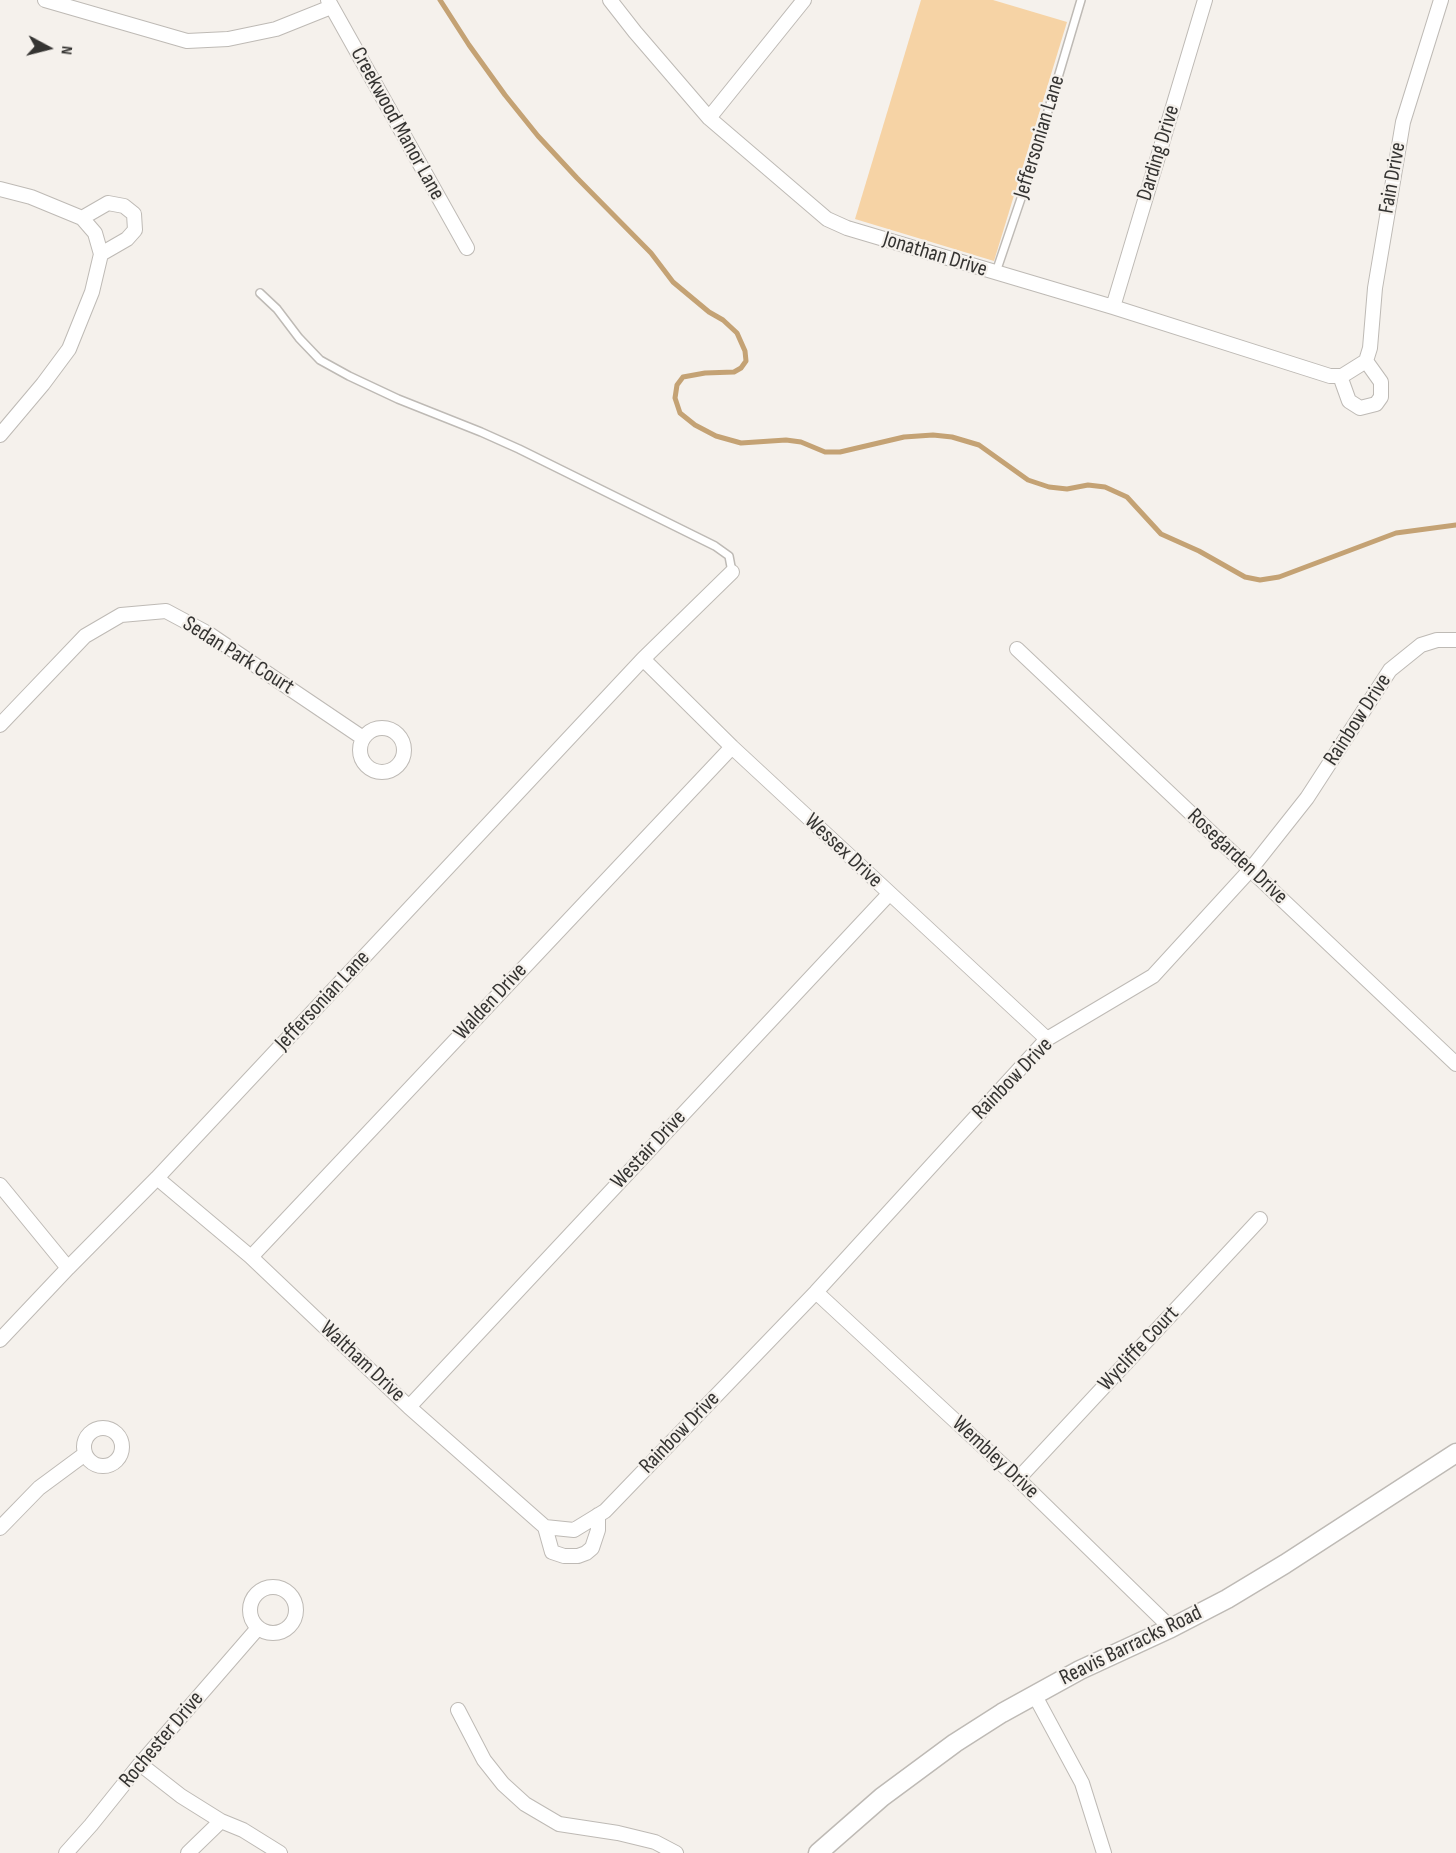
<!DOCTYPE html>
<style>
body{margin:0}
#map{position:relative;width:1456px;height:1853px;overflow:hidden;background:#f5f1ec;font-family:"Sofia Sans Condensed",sans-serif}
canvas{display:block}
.north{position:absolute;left:18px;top:18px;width:60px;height:60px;-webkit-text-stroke:4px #f5f1ec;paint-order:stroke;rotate:97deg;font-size:16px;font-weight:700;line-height:24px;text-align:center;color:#353432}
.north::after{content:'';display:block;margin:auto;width:21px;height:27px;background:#353432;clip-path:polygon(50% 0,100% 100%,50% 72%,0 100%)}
</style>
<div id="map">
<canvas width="1456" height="1853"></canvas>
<div class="north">N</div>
</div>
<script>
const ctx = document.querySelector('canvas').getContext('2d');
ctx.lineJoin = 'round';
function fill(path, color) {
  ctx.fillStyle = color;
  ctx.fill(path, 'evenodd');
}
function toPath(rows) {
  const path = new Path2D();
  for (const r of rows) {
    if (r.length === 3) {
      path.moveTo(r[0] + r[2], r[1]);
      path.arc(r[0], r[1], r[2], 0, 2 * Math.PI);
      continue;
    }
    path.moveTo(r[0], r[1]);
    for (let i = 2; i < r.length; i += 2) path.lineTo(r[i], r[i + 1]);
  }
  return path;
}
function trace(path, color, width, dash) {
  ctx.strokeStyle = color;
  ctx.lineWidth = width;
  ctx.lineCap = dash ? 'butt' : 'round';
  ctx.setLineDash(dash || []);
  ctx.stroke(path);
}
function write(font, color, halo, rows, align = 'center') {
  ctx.font = font + ' "Sofia Sans Condensed",sans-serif';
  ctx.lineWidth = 4.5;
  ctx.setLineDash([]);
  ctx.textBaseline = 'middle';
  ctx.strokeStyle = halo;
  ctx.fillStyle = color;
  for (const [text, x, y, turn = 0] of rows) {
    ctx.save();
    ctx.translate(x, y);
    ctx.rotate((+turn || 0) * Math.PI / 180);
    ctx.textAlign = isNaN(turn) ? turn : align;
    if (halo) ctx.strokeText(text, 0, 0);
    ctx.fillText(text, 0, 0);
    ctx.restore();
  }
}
fill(toPath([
 [921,0,993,0,1067,22,994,261,855,219]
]), '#f6d3a5');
trace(toPath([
 [440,0,469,45,505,95,538,136,577,178,651,253,673,282,709,312,723,320,737,333,745,351,746,361,741,368,734,372,705,373,683,377,677,385,675,398,680,413,695,425,716,436,741,443,786,440,801,442,825,452,840,452,904,437,933,435,952,437,979,445,1028,480,1049,487,1067,489,1088,485,1105,487,1127,497,1161,534,1199,551,1245,577,1260,580,1279,577,1396,533,1456,525]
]), '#c4a274', 5);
const lane = toPath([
 [996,272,1029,175,1081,0],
 [260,293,277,309,299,338,320,360,349,376,398,399,481,432,519,449,715,546,729,556,732,572]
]);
const street = toPath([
 [45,0,187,41,228,39,276,29,331,7],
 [328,0,467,248],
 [610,0,635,32,709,118,827,219,847,228,1113,307,1330,376,1342,376,1366,361],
 [709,118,804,0],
 [0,189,31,197,82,218,95,233,101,254,92,292,69,349,43,384,0,435],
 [82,218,108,203,124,206,134,214,135,230,127,239,101,254],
 [1113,307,1205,0],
 [1366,361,1370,348,1375,288,1403,122,1441,0],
 [1340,376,1349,401,1360,408,1376,404,1381,397,1381,382,1366,361],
 [1017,649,1456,1064],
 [643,659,732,747,1047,1039],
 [0,725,85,636,121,615,166,611,209,634,363,738],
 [382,750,22],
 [157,1178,251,1257,409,1407,545,1527,574,1530,605,1511,816,1292,1047,1039,1153,976,1250,870,1307,798,1390,670,1421,645,1437,640,1456,640],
 [0,1185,68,1268],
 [251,1257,732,747],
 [816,1292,1018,1479,1171,1628],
 [0,1340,68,1268,157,1178,643,659,732,572],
 [409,1407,889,894],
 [103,1447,19],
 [1018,1479,1260,1219],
 [545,1527,552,1552,564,1556,578,1556,586,1553,592,1548,598,1530,598,1515],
 [0,1528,39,1488,85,1454],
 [273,1610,23],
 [1034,1694,1082,1783,1104,1853],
 [458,1710,484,1760,503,1784,525,1804,559,1824,618,1833,655,1842,676,1853],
 [140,1764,181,1796,221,1821,243,1830,280,1853],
 [66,1853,91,1825,140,1764,258,1628],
 [188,1853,221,1821]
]);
const secondary = toPath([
 [818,1853,882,1797,955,1743,1002,1713,1080,1670,1171,1628,1227,1599,1285,1564,1456,1453]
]);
trace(lane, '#bebab5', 10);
trace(street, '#bebab5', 16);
trace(secondary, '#bebab5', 21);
trace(lane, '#fff', 7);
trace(street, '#fff', 14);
trace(secondary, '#fff', 18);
write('22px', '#353432', '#f5f1ec', [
 ["Creekwood Manor Lane",397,124,61],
 ["Jeffersonian Lane",1040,137,-73],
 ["Darding Drive",1159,153,-73],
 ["Fain Drive",1393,178,-80],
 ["Jonathan Drive",935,255,17],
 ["Sedan Park Court",238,656,32],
 ["Rainbow Drive",1358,720,-57],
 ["Wessex Drive",843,851,43],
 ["Rosegarden Drive",1237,857,43],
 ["Jeffersonian Lane",323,1001,-47],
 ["Walden Drive",491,1002,-47],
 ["Rainbow Drive",1013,1079,-46],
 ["Westair Drive",649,1150,-47],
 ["Wycliffe Court",1139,1349,-47],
 ["Waltham Drive",362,1362,43],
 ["Rainbow Drive",680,1433,-46],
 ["Wembley Drive",995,1458,43],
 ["Reavis Barracks Road",1131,1646,-26],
 ["Rochester Drive",162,1740,-50]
]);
</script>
